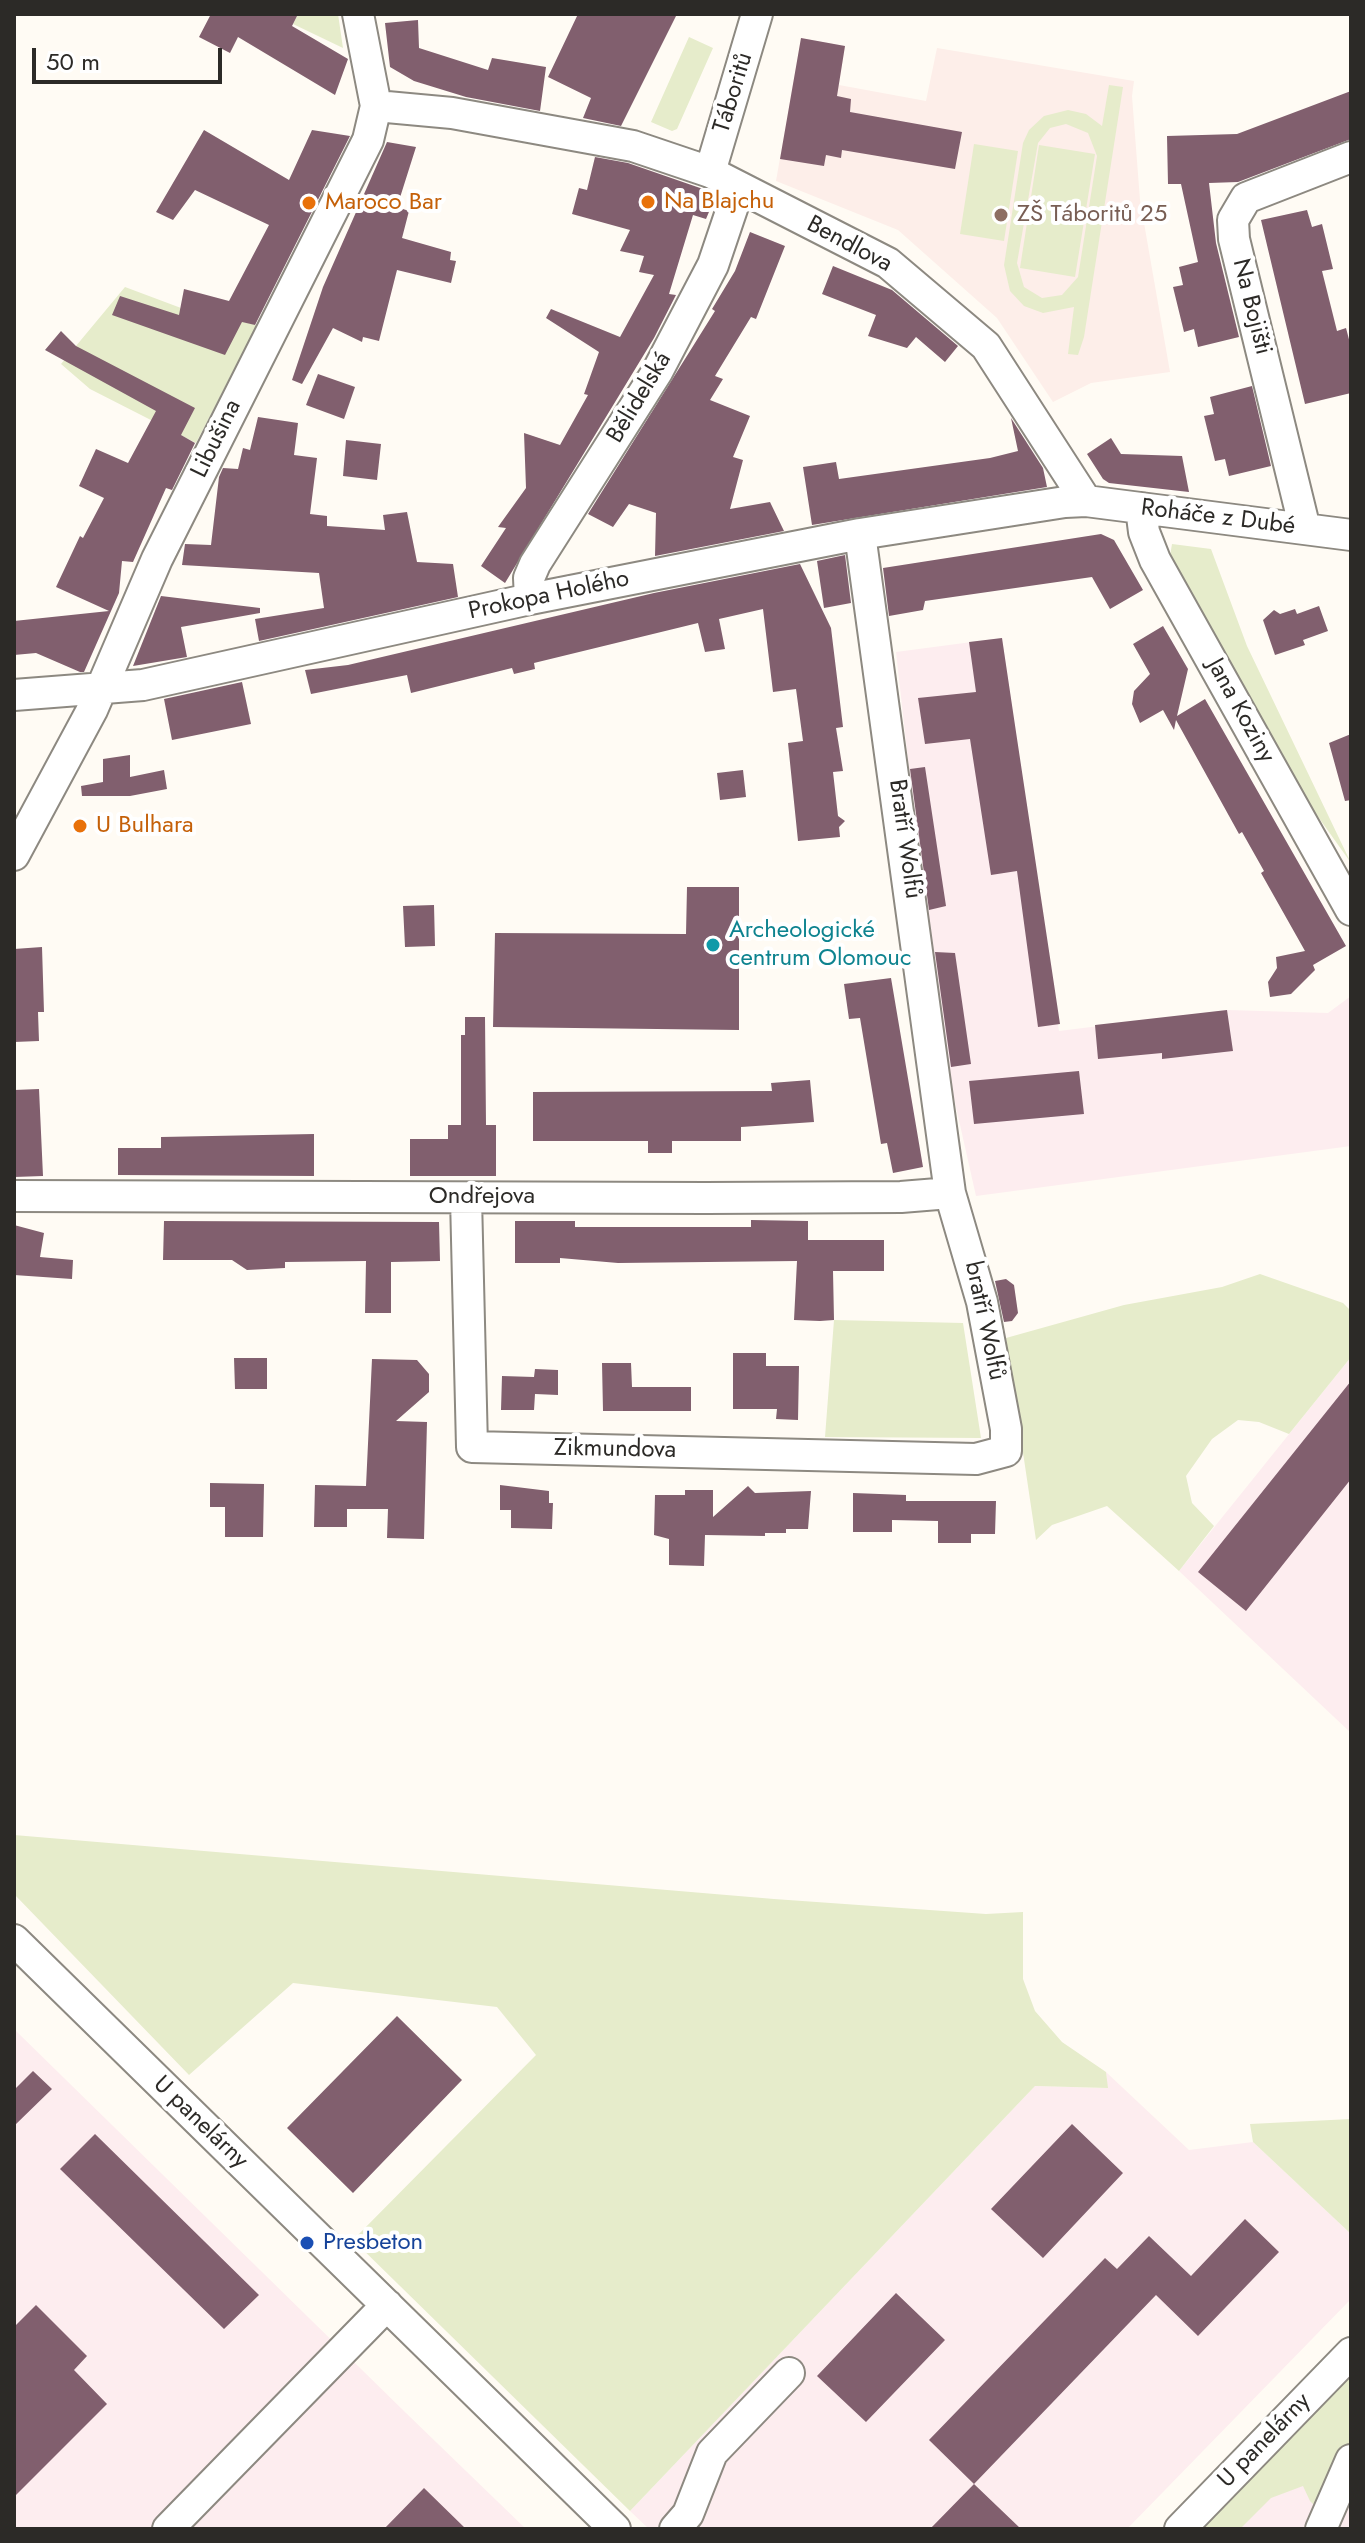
<!DOCTYPE html>
<meta charset="utf-8">
<style>
body{margin:0}
#map{position:relative;width:1365px;height:2543px;overflow:hidden;background:#fffbf4;font-family:Jost,sans-serif}
canvas{display:block}
.frame{position:absolute;inset:0;border:16px solid #2c2a27;pointer-events:none}
.scale{position:absolute;left:32px;top:48px;width:190px;height:36px;box-sizing:border-box;border:4px solid #2c2a27;border-top:0;padding-left:10px;font-size:24px;line-height:28px;white-space:nowrap;color:#2c2a27;-webkit-text-stroke:6px #fff;paint-order:stroke}
</style>
<div id="map">
<canvas width="1365" height="2543"></canvas>
<div class="frame"></div>
<div class="scale">50 m</div>
</div>
<script>
const ctx = document.querySelector('canvas').getContext('2d');
ctx.lineJoin = 'round';
function fill(path, color) {
  ctx.fillStyle = color;
  ctx.fill(path, 'evenodd');
}
function toPath(rows) {
  const path = new Path2D();
  for (const r of rows) {
    path.moveTo(r[0], r[1]);
    for (let i = 2; i < r.length; i += 2) path.lineTo(r[i], r[i + 1]);
  }
  return path;
}
function trace(path, color, width, dash) {
  ctx.strokeStyle = color;
  ctx.lineWidth = width;
  ctx.lineCap = dash ? 'butt' : 'round';
  ctx.setLineDash(dash || []);
  ctx.stroke(path);
}
function write(font, color, halo, rows, align = 'center') {
  ctx.font = font + ' Jost,sans-serif';
  ctx.lineWidth = 8;
  ctx.setLineDash([]);
  ctx.textBaseline = 'middle';
  ctx.strokeStyle = halo;
  ctx.fillStyle = color;
  for (const [text, x, y, turn = 0] of rows) {
    ctx.save();
    ctx.translate(x, y);
    ctx.rotate((+turn || 0) * Math.PI / 180);
    ctx.textAlign = isNaN(turn) ? turn : align;
    if (halo) ctx.strokeText(text, 0, 0);
    ctx.fillText(text, 0, 0);
    ctx.restore();
  }
}
fill(toPath([
 [1002,638,1059,1031,1227,1010,1328,1013,1351,996,1351,1146,976,1196,947,1067,925,911,896,652],
 [1351,1357,1351,1733,1179,1571],
 [14,2029,406,2413,526,2529,14,2529],
 [1106,2072,1189,2150,1253,2142,1351,2234,1351,2299,1127,2529,649,2529,630,2511,1035,2086,1107,2088],
 [1351,2388,1351,2529,1208,2529]
]), '#fdedef');
fill(toPath([
 [801,38,845,46,839,85,926,101,937,48,1134,81,1132,96,1140,200,1170,372,1091,383,1053,402,997,318,898,230,776,181]
]), '#fdeee9');
fill(toPath([
 [298,14,338,14,343,48,293,24],
 [689,37,713,48,677,129,672,131,651,122],
 [1109,85,1123,87,1084,337,1078,355,1068,354,1074,307,1043,313,1024,306,1010,291,1004,265,1023,143,1029,130,1044,116,1068,110,1086,114,1102,126],
 [1066,124,1088,133,1097,156,1078,277,1062,295,1042,298,1024,287,1017,263,1038,143,1050,128],
 [974,144,1018,151,1004,241,960,234],
 [1039,145,1095,154,1075,277,1020,268],
 [125,287,181,308,257,325,196,443,90,389,61,364],
 [1172,544,1211,549,1247,646,1351,863,1294,783,1170,556],
 [1260,1274,1343,1303,1351,1311,1351,1357,1289,1434,1259,1422,1238,1420,1212,1439,1186,1476,1192,1503,1214,1526,1179,1571,1107,1506,1052,1525,1036,1540,1006,1338,1124,1305,1222,1287],
 [834,1320,963,1323,981,1438,825,1437],
 [14,1835,774,1899,986,1914,1023,1912,1023,1979,1035,2011,1062,2042,1106,2072,1108,2088,1035,2086,630,2511,353,2240,536,2055,497,2007,293,1983,189,2075,14,1894],
 [1351,2119,1351,2234,1253,2142,1250,2124],
 [1351,2376,1351,2449,1318,2509,1310,2501,1303,2486,1271,2498,1240,2529,1202,2529]
]), '#e6eccb');
fill(toPath([
 [211,14,298,14,292,26,348,59,335,95,238,37,230,53,199,37],
 [578,14,677,14,621,126,583,118,591,98,548,77],
 [418,20,419,48,488,70,492,58,546,67,540,111,466,97,414,81,390,67,385,23],
 [801,38,845,46,837,96,851,99,850,112,962,132,955,169,842,150,841,158,826,155,824,166,780,159],
 [1351,91,1351,139,1238,182,1209,183,1216,243,1239,337,1198,347,1194,329,1184,332,1173,287,1183,285,1179,267,1198,262,1181,184,1168,184,1167,136,1237,134],
 [204,130,289,180,312,130,350,136,255,325,242,322,225,355,112,315,120,296,179,315,184,289,229,301,269,225,195,190,173,220,156,212],
 [387,142,416,147,397,207,409,211,402,238,451,252,450,260,456,261,451,283,397,270,379,341,363,337,362,342,333,328,302,384,292,380,323,287],
 [595,157,628,163,703,189,714,200,706,219,693,215,669,294,676,295,654,338,505,583,481,566,506,528,498,527,526,488,524,433,560,445,588,395,584,394,599,352,546,318,551,309,620,337,654,275,639,272,644,256,620,251,630,230,572,214,579,188,587,190],
 [1307,210,1312,227,1322,224,1333,269,1322,271,1337,331,1346,328,1351,347,1351,393,1305,404,1261,220],
 [750,232,785,246,756,319,751,317,715,376,723,379,710,400,750,416,733,457,743,460,730,509,770,502,784,531,655,556,656,513,629,504,613,527,588,514,715,311,712,309,735,271],
 [833,266,892,290,958,346,945,362,916,337,907,348,868,336,876,315,822,294],
 [61,331,76,346,195,408,181,435,195,443,172,490,166,488,133,562,122,561,119,593,84,672,80,672,36,653,14,655,14,621,109,611,56,587,80,536,83,538,104,498,79,486,96,449,128,463,156,411,45,350],
 [318,374,355,387,344,419,306,405],
 [1252,386,1271,466,1229,476,1225,459,1215,461,1204,416,1214,414,1210,397],
 [258,417,298,423,294,455,317,458,310,514,327,516,327,526,385,530,383,515,407,512,417,562,453,564,458,597,259,641,255,619,324,608,319,573,182,565,185,544,211,545,219,477,223,468,238,469,243,448,250,450],
 [1011,418,1043,468,1047,487,812,525,803,467,836,462,839,479,990,458,1018,451],
 [1111,438,1121,454,1182,456,1189,492,1109,483,1103,479,1087,454],
 [346,440,381,444,377,480,343,476],
 [1101,534,1114,540,1143,590,1110,609,1092,577,925,601,923,610,889,616,883,568],
 [845,555,851,603,824,608,817,561],
 [800,564,831,628,843,727,836,728,843,771,833,772,838,816,845,821,839,827,840,837,798,841,788,743,803,741,796,689,773,692,763,609,719,619,725,649,705,652,698,623,534,663,535,669,514,674,512,668,411,693,407,675,311,694,305,670,348,665,654,593],
 [161,596,260,608,260,613,181,627,187,657,133,666],
 [1319,606,1328,631,1303,640,1305,645,1275,655,1263,620,1274,610,1280,614,1295,609,1297,614],
 [1163,626,1188,669,1177,716,1205,699,1346,946,1313,965,1315,970,1291,994,1270,997,1268,982,1277,968,1276,957,1305,951,1261,873,1264,871,1242,832,1239,834,1176,720,1174,730,1163,710,1140,723,1132,704,1134,691,1150,674,1133,644],
 [1002,638,1016,732,1060,1024,1038,1027,1017,871,991,875,970,739,925,744,918,698,976,692,969,642],
 [242,682,251,724,172,740,164,699],
 [1351,734,1351,800,1345,801,1329,743],
 [130,755,130,777,164,770,167,789,130,796,82,796,81,786,103,782,103,759],
 [925,767,946,906,929,910,910,769],
 [743,770,746,797,720,800,717,773],
 [687,887,739,887,739,1030,493,1027,495,933,686,934],
 [434,905,435,946,405,947,403,906],
 [42,947,44,1012,38,1012,39,1041,14,1042,14,949],
 [935,952,955,953,971,1064,951,1067],
 [891,978,923,1167,893,1173,887,1143,881,1144,860,1018,849,1019,844,984],
 [1227,1010,1233,1051,1162,1059,1162,1053,1098,1059,1095,1025],
 [465,1017,485,1017,486,1125,496,1125,496,1176,410,1176,410,1139,448,1139,448,1125,461,1125,461,1035,465,1035],
 [1079,1071,1084,1114,974,1124,969,1081],
 [810,1080,814,1122,741,1127,741,1141,672,1141,672,1153,648,1153,648,1141,533,1141,533,1092,772,1091,771,1083],
 [39,1089,43,1176,14,1177,14,1090],
 [314,1134,314,1176,118,1175,118,1148,161,1148,161,1137],
 [751,1220,808,1221,808,1240,884,1240,884,1271,833,1271,834,1320,820,1321,794,1320,797,1261,618,1263,560,1258,560,1263,515,1263,515,1221,575,1221,575,1227,751,1227],
 [164,1221,439,1222,440,1261,391,1262,391,1313,365,1313,366,1261,285,1262,285,1268,247,1270,232,1260,163,1260],
 [14,1225,44,1233,40,1257,73,1260,72,1279,14,1275],
 [1006,1279,1014,1285,1018,1313,1012,1321,1004,1322,995,1281],
 [733,1353,766,1353,766,1366,799,1366,798,1420,776,1419,777,1409,733,1409],
 [234,1358,267,1358,267,1389,235,1389],
 [372,1359,417,1360,429,1374,429,1392,396,1421,427,1422,424,1539,387,1538,388,1509,347,1509,347,1527,314,1527,315,1485,366,1486],
 [602,1363,631,1363,632,1387,691,1387,691,1411,603,1411],
 [535,1369,558,1370,558,1395,535,1394,534,1410,501,1410,502,1376,534,1377],
 [1351,1381,1351,1479,1246,1611,1198,1572],
 [210,1483,264,1484,263,1537,225,1537,225,1507,210,1507],
 [500,1485,549,1491,549,1503,553,1503,552,1529,511,1528,511,1510,500,1510],
 [748,1486,755,1493,811,1491,808,1529,786,1529,786,1533,765,1533,765,1536,705,1535,704,1566,669,1565,669,1539,654,1535,655,1495,685,1495,685,1490,713,1490,713,1517],
 [853,1493,906,1495,906,1501,996,1501,995,1534,971,1534,971,1543,938,1543,938,1521,892,1520,892,1532,853,1532],
 [397,2016,462,2080,353,2193,287,2128],
 [33,2071,52,2089,14,2126,14,2090],
 [1072,2124,1123,2173,1043,2258,991,2209],
 [95,2134,259,2295,224,2329,60,2169],
 [1245,2219,1279,2252,1198,2336,1156,2295,974,2484,929,2440,1105,2258,1117,2269,1149,2236,1191,2276],
 [896,2293,945,2340,866,2422,817,2376],
 [36,2305,87,2356,74,2370,107,2404,14,2497,14,2327],
 [974,2484,1021,2529,930,2529],
 [424,2488,466,2529,384,2529]
]), '#815f6e');
const minor = toPath([
 [376,106,452,113,633,146,710,172,888,263,986,346,1086,501],
 [710,172,757,14],
 [1141,508,1144,532,1155,560,1351,910],
 [1305,529,1234,239,1233,220,1246,198,1351,157],
 [530,599,529,578,535,564,657,372,713,265,739,188],
 [14,695,143,685,530,599,860,534,1065,502,1086,501,1351,535],
 [14,855,92,710,157,559,368,140,376,106,358,14],
 [14,1196,706,1198,901,1197,950,1193],
 [466,1198,472,1447,976,1459,1006,1451,1006,1429,982,1302,950,1193,860,534],
 [14,1940,615,2529],
 [168,2529,387,2305],
 [675,2529,688,2514,712,2453,789,2373],
 [1180,2529,1351,2353],
 [1321,2529,1351,2460]
]);
trace(minor, '#8d8981', 34);
trace(minor, '#fff', 30);
for (const [x, y, r, color] of [
 [648,202,8,"#e8710a"],
 [309,203,8,"#e8710a"],
 [1001,215,8,"#8d6e63"],
 [80,826,8,"#e8710a"],
 [713,945,8,"#0f9aa8"],
 [307,2243,8,"#1a4fb4"]
]) {
  const dot = new Path2D();
  dot.arc(x, y, r, 0, 2 * Math.PI);
  ctx.fillStyle = color;
  ctx.fill(dot);
  trace(dot, '#fff', 3);
}
write('24px', '#2c2a27', '#fff', [
 ["Táboritů",734,93,-73],
 ["Bendlova",849,245,28],
 ["Na Bojišti",1251,307,76],
 ["Bělidelská",640,398,-59],
 ["Libušina",217,439,-64],
 ["Roháče z Dubé",1218,518,7],
 ["Prokopa Holého",549,596,-12],
 ["Jana Koziny",1240,711,61],
 ["Bratří Wolfů",904,839,82],
 ["Ondřejova",482,1197],
 ["bratří Wolfů",984,1321,78],
 ["Zikmundova",615,1450,1],
 ["U panelárny",200,2123,44],
 ["U panelárny",1265,2441,-46]
]);
write('24px', '#c56008', '#fff', [
 ["Na Blajchu",664,202],
 ["Maroco Bar",325,203],
 ["U Bulhara",96,826]
], 'left');
write('24px', '#785e54', '#fff', [
 ["ZŠ Táboritů 25",1017,215]
], 'left');
write('24px', '#0d838f', '#fff', [
 ["Archeologické",729,931],
 ["centrum Olomouc",729,959]
], 'left');
write('24px', '#164399', '#fff', [
 ["Presbeton",323,2243]
], 'left');
</script>
